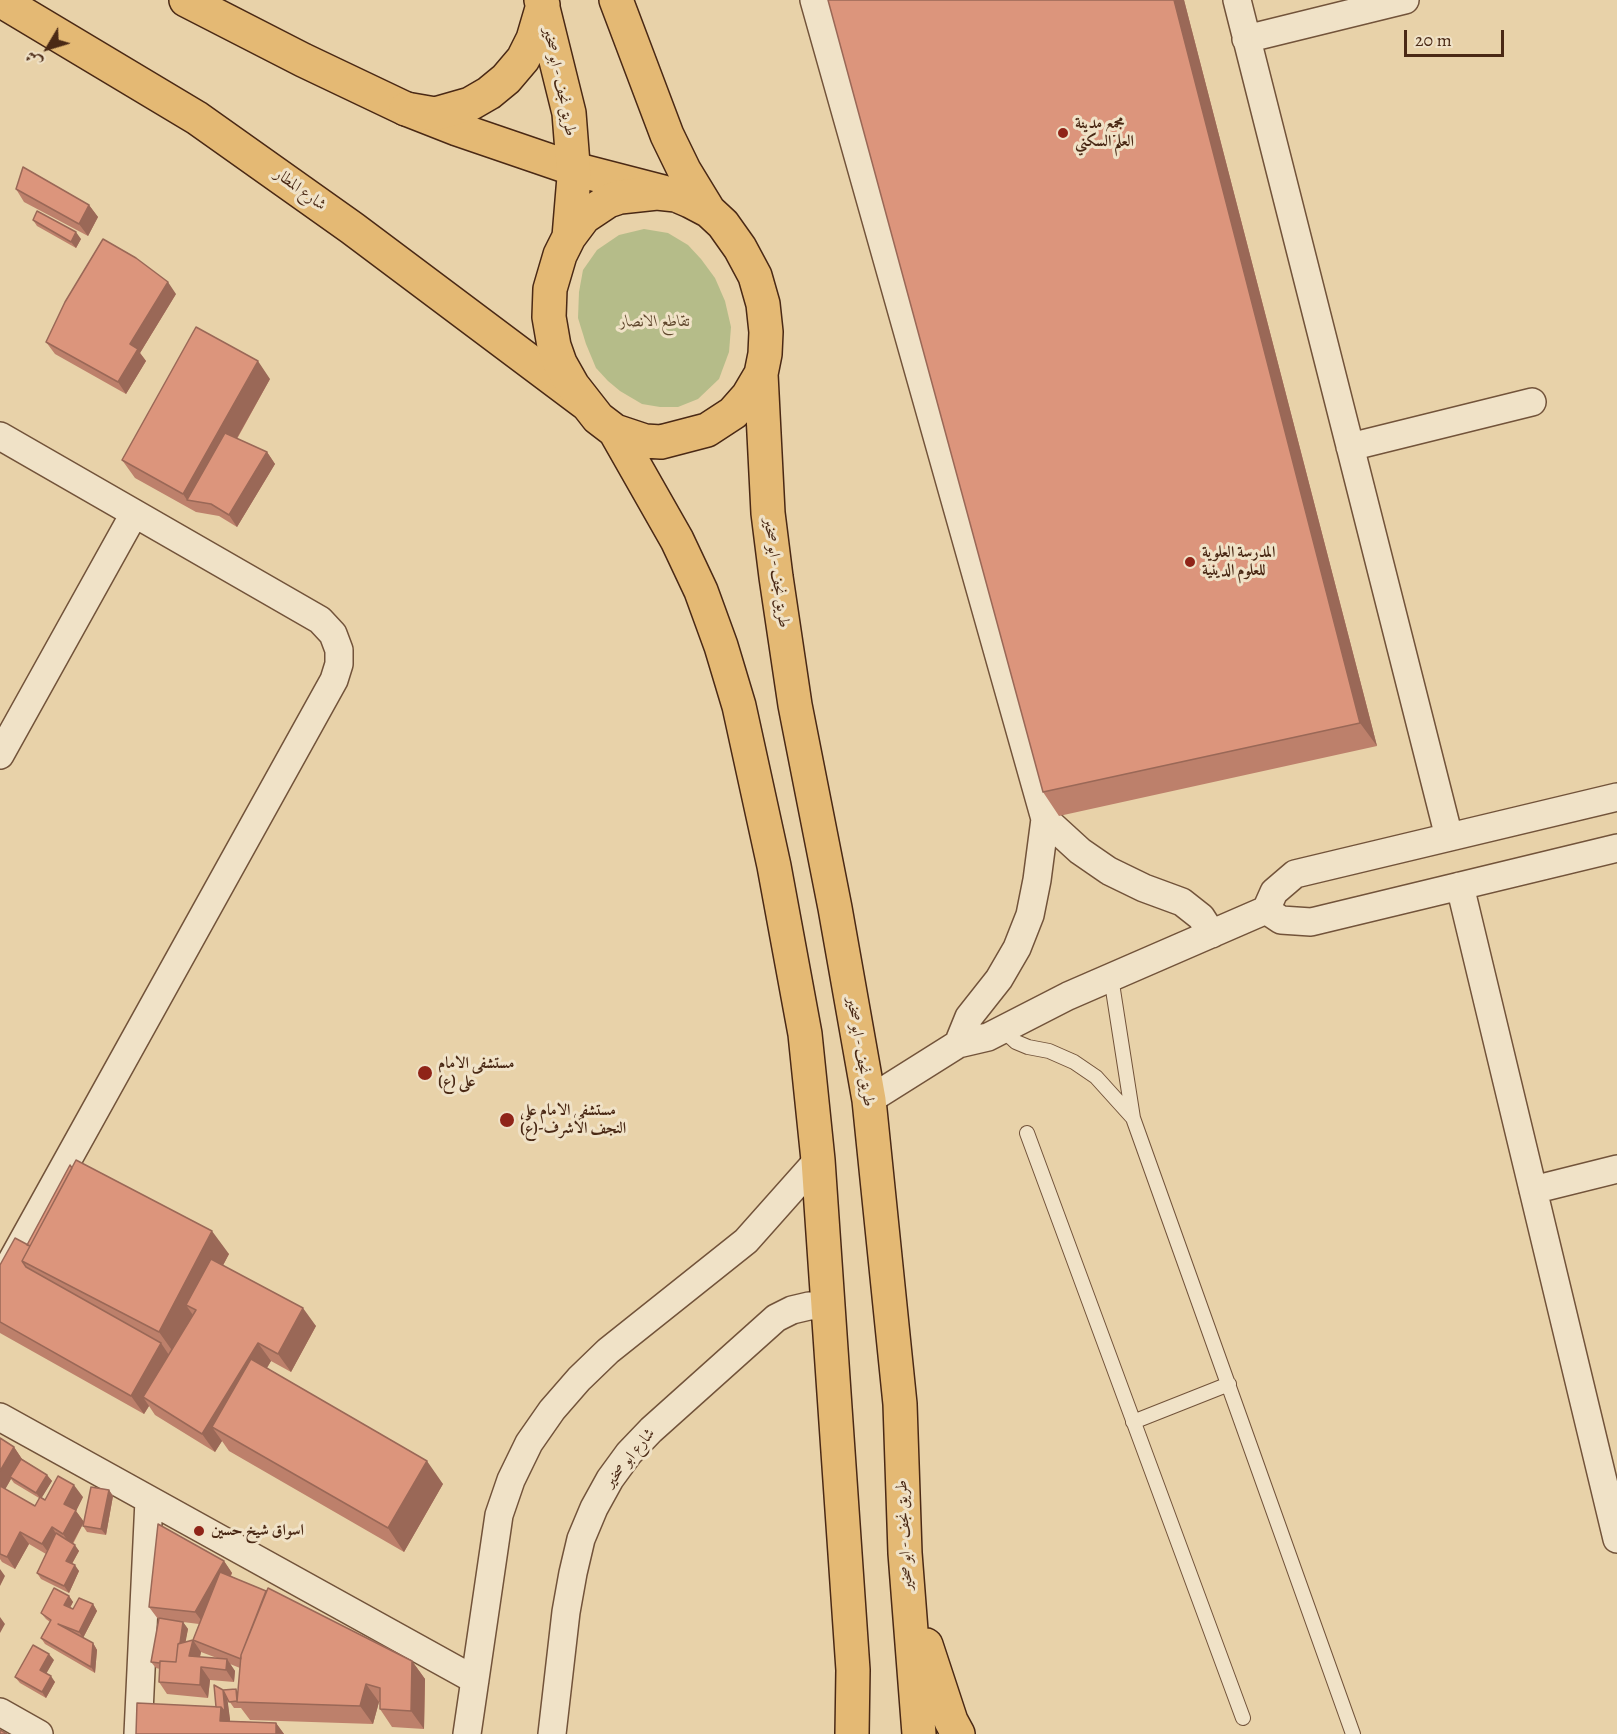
<!DOCTYPE html>
<meta charset="utf-8">
<style>
body{margin:0}
#map{position:relative;width:1617px;height:1734px;overflow:hidden;background:#e8d2a9;font-family:Alegreya,Amiri,serif}
canvas{display:block}
.north{position:absolute;left:18px;top:18px;width:60px;height:60px;-webkit-text-stroke:4px #f0e2c7;paint-order:stroke;rotate:232deg;font-size:16px;font-weight:700;line-height:24px;text-align:center;color:#4a2915}
.north::after{content:'';display:block;margin:auto;width:21px;height:27px;background:#4a2915;clip-path:polygon(50% 0,100% 100%,50% 72%,0 100%)}
.scale{position:absolute;left:1404px;top:30px;width:100px;height:27px;box-sizing:border-box;border:3px solid #4a2915;border-top:0;padding-left:8px;font-size:18px;line-height:21px;white-space:nowrap;color:#4a2915;-webkit-text-stroke:4px #f0e2c7;paint-order:stroke}
</style>
<div id="map">
<canvas width="1617" height="1734"></canvas>
<div class="north">ش</div>
<div class="scale">20 m</div>
</div>
<script>
const ctx = document.querySelector('canvas').getContext('2d');
ctx.lineJoin = 'round';
function fill(path, color) {
  ctx.fillStyle = color;
  ctx.fill(path, 'evenodd');
}
function toPath(rows) {
  const path = new Path2D();
  for (const r of rows) {
    path.moveTo(r[0], r[1]);
    for (let i = 2; i < r.length; i += 2) path.lineTo(r[i], r[i + 1]);
  }
  return path;
}
function trace(path, color, width, dash) {
  ctx.strokeStyle = color;
  ctx.lineWidth = width;
  ctx.lineCap = dash ? 'butt' : 'round';
  ctx.setLineDash(dash || []);
  ctx.stroke(path);
}
function write(font, color, halo, rows, align = 'center') {
  ctx.font = font + ' Alegreya,Amiri,serif';
  ctx.lineWidth = 6;
  ctx.setLineDash([]);
  ctx.textBaseline = 'middle';
  ctx.strokeStyle = halo;
  ctx.fillStyle = color;
  for (const [text, x, y, turn = 0] of rows) {
    ctx.save();
    ctx.translate(x, y);
    ctx.rotate((+turn || 0) * Math.PI / 180);
    ctx.textAlign = isNaN(turn) ? turn : align;
    if (halo) ctx.strokeText(text, 0, 0);
    ctx.fillText(text, 0, 0);
    ctx.restore();
  }
}
fill(toPath([
 [644,229,668,233,688,245,701,259,715,278,725,301,731,327,729,352,719,379,698,399,678,407,660,407,642,404,620,391,608,381,596,368,586,344,578,318,579,292,583,270,597,250,619,235]
]), '#b5bc89');
const service = toPath([
 [1111,977,1133,1118],
 [1003,1030,1016,1042,1028,1047,1049,1051,1074,1062,1096,1077,1133,1118,1353,1734],
 [1027,1133,1243,1718],
 [1133,1422,1229,1384]
]);
const minor = toPath([
 [814,0,1045,819,1037,880,1030,915,1017,948,999,979,969,1017,958,1044],
 [1237,0,1449,837],
 [1246,39,1405,0],
 [0,436,320,620,333,634,339,650,339,664,334,680,0,1282],
 [1350,447,1532,402],
 [0,755,134,514],
 [1045,819,1080,851,1109,871,1144,888,1182,902,1201,917,1212,934],
 [1460,886,1617,1539],
 [1266,910,1281,920,1311,922,1617,848],
 [869,1100,958,1044,988,1037,1068,996,1266,910,1274,892,1295,874,1617,797],
 [1533,1190,1617,1169],
 [0,1417,475,1680],
 [0,1712,39,1734],
 [138,1734,149,1500],
 [467,1734,499,1515,511,1480,529,1443,552,1410,579,1379,608,1351,746,1241,818,1160],
 [552,1734,566,1612,573,1573,581,1539,594,1508,610,1479,629,1453,651,1430,776,1318,792,1310,809,1306,828,1306]
]);
const primary = toPath([
 [0,0,197,118,352,228,584,402],
 [186,0,303,60,406,109,457,129,574,169,663,192]
]);
const trunk = toPath([
 [541,0,569,113,574,177,569,237],
 [616,0,667,135,684,170,709,211],
 [406,109,435,114,470,104,489,93,506,79,523,59,533,39,543,5],
 [657,193,676,195,690,201,709,211,723,224,740,248,755,276,763,304,766,332,765,354,761,374,748,396,733,413,707,430,661,442,645,441,615,431,598,418,573,386,560,363,554,346,549,317,550,289,560,255,569,237,584,217,608,201,620,197,657,193],
 [761,374,768,513,776,577,795,705,835,908,869,1100,900,1404,905,1553,919,1734],
 [615,431,677,540,701,591,721,646,739,706,774,866,805,1034,818,1160,853,1670,852,1734],
 [926,1645,951,1721,958,1734]
]);
trace(service, '#72533a', 16);
trace(minor, '#72533a', 30);
trace(primary, '#4a2915', 36);
trace(trunk, '#4a2915', 36);
trace(service, '#f0e2c7', 14);
trace(minor, '#f0e2c7', 27);
trace(primary, '#e4b974', 33);
trace(trunk, '#e4b974', 33);
fill(toPath([
 [1184,0,1377,746,1059,816,1043,792],
 [16,189,89,205,98,217,88,236,24,202],
 [33,220,81,239,76,248,37,226],
 [176,294,140,353,146,361,126,394,55,354,46,342],
 [270,379,237,439,267,452,275,464,237,527,219,516,196,512,135,478,122,460],
 [72,1168,229,1254,223,1265,316,1326,291,1372,271,1361,267,1368,443,1484,404,1552,229,1451,222,1441,215,1452,155,1415,149,1406,144,1414,0,1333,0,1265,27,1245],
 [0,1438,14,1447,22,1459,47,1475,52,1481,41,1498,45,1500,83,1497,76,1511,84,1522,109,1490,113,1496,106,1535,87,1532,83,1526,83,1524,73,1544,79,1551,72,1564,79,1571,69,1593,41,1579,37,1573,46,1554,29,1544,15,1569,2,1562,0,1559],
 [11,1479,14,1483,39,1498,35,1506,5,1489],
 [224,1561,232,1573,231,1576,412,1661,425,1679,424,1729,392,1727,380,1709,380,1702,379,1702,373,1724,250,1720,241,1708,234,1708,227,1698,230,1721,276,1723,284,1734,136,1734,216,1707,223,1690,236,1689,238,1692,240,1668,230,1664,235,1671,234,1682,210,1680,208,1698,167,1694,159,1682,160,1669,156,1668,151,1662,159,1619,158,1619,149,1607],
 [175,1621,199,1624,193,1640,185,1642,188,1629,183,1622],
 [201,1652,217,1658,200,1657],
 [69,1596,73,1602,70,1608,73,1609,93,1604,97,1611,83,1638,93,1643,97,1650,95,1673,45,1644,41,1638,50,1622,46,1619,41,1613],
 [54,1660,46,1673,55,1682,46,1698,20,1683,15,1677]
]), '#bd806b');
fill(toPath([
 [1174,0,1184,0,1377,746,1360,723],
 [89,205,98,217,88,236,79,224],
 [76,232,81,239,76,248,71,242],
 [168,282,176,294,140,353,146,361,126,394,118,382,130,344],
 [258,361,270,379,201,502,187,500,183,494],
 [267,452,275,464,237,527,229,515],
 [212,1231,229,1254,198,1313,196,1310,186,1305,195,1318,176,1356,159,1332],
 [303,1308,316,1326,291,1372,278,1354],
 [161,1343,173,1361,143,1397,149,1406,144,1414,131,1396],
 [258,1343,271,1361,226,1435,212,1427,222,1441,215,1452,202,1434],
 [14,1447,22,1459,10,1477,11,1479,2,1495,0,1492,0,1471],
 [427,1461,443,1484,404,1552,388,1528],
 [47,1475,52,1481,41,1499,36,1493],
 [74,1485,83,1497,76,1511,84,1522,71,1546,63,1534,64,1504],
 [109,1490,113,1496,106,1535,101,1529],
 [52,1527,60,1540,51,1556,42,1544],
 [20,1532,29,1544,15,1569,7,1557],
 [75,1545,79,1551,70,1567,66,1561],
 [224,1561,232,1573,204,1624,195,1612],
 [75,1565,79,1571,69,1593,64,1586],
 [0,1569,5,1576,0,1586],
 [69,1596,73,1602,68,1611,64,1605],
 [93,1604,97,1611,83,1638,79,1632],
 [0,1617,5,1624,0,1633],
 [183,1622,188,1629,180,1672,176,1666],
 [193,1640,201,1652,197,1669,189,1656],
 [93,1643,97,1650,95,1673,91,1667],
 [49,1654,54,1660,45,1676,40,1670],
 [227,1659,235,1671,234,1682,226,1670],
 [412,1661,425,1679,424,1729,411,1711],
 [201,1667,210,1680,208,1698,200,1685],
 [51,1676,55,1682,46,1698,42,1692],
 [366,1684,379,1702,373,1724,360,1706],
 [223,1690,227,1696,230,1719,229,1733,220,1721],
 [276,1723,284,1734,276,1734]
]), '#9a6857');
const building = toPath([
 [828,0,1174,0,1360,723,1043,792,828,0],
 [23,167,89,205,79,224,16,189,23,167],
 [37,211,76,232,71,242,33,220,37,211],
 [103,239,136,258,168,282,130,344,138,349,118,382,46,342,65,302,103,239],
 [196,327,258,361,183,494,122,460,196,327],
 [225,433,267,452,229,515,211,504,187,500,225,433],
 [76,1160,212,1231,159,1332,22,1261,76,1160],
 [70,1165,72,1168,30,1246,27,1245,70,1165],
 [15,1238,30,1246,22,1261,26,1267,161,1343,131,1396,0,1322,0,1265,15,1238],
 [211,1259,303,1308,278,1354,258,1343,202,1434,143,1397,196,1310,186,1305,211,1259],
 [251,1359,427,1461,388,1528,212,1427,251,1359],
 [0,1438,14,1447,0,1471,0,1438],
 [21,1459,47,1475,36,1493,10,1477,21,1459],
 [58,1476,74,1485,64,1504,76,1510,63,1534,52,1527,42,1544,20,1532,7,1557,0,1554,0,1486,35,1506,40,1497,45,1500,58,1476],
 [91,1487,109,1490,101,1529,83,1526,91,1487],
 [158,1524,224,1561,195,1612,149,1607,158,1524],
 [56,1533,75,1545,66,1561,75,1565,64,1586,37,1573,56,1533],
 [220,1572,266,1591,241,1655,241,1659,193,1640,220,1572],
 [54,1588,69,1596,64,1605,73,1609,79,1598,93,1604,79,1632,58,1624,93,1643,91,1667,41,1638,51,1620,41,1613,54,1588],
 [268,1588,412,1661,411,1711,380,1709,380,1688,366,1684,360,1706,237,1702,241,1655,268,1588],
 [159,1618,183,1622,180,1643,178,1644,176,1662,160,1661,160,1663,151,1662,159,1618],
 [193,1640,189,1656,227,1659,226,1670,201,1667,200,1685,159,1682,160,1661,176,1662,178,1644,193,1640],
 [33,1645,49,1654,40,1670,51,1676,42,1692,15,1677,33,1645],
 [214,1685,223,1690,225,1712,221,1707,216,1707,214,1685],
 [236,1689,237,1701,229,1702,223,1690,236,1689],
 [137,1703,221,1707,220,1721,276,1723,276,1734,136,1734,137,1703],
 [0,1730,7,1734,0,1734,0,1730]
]);
fill(building, '#dc957c');
trace(building, '#9a6857', 1.5);
for (const [x, y, r, color] of [
 [1063,133,6,"#8f2418"],
 [1190,562,6,"#8f2418"],
 [425,1073,8,"#8f2418"],
 [507,1120,8,"#8f2418"],
 [199,1531,6,"#8f2418"]
]) {
  const dot = new Path2D();
  dot.arc(x, y, r, 0, 2 * Math.PI);
  ctx.fillStyle = color;
  ctx.fill(dot);
  trace(dot, '#f0e2c7', 2);
}
write('16px', '#4a2915', '#f0e2c7', [
 ["طريق نجف - ابو صخير",559,82,78],
 ["شارع المطار",300,190,36],
 ["طريق نجف - ابو صخير",776,573,82],
 ["طريق نجف - ابو صخير",860,1052,81],
 ["شارع ابو صخير",630,1458,-51],
 ["طريق نجف - ابو صخير",905,1535,-93]
]);
write('bold 16px', '#4a2915', '#f0e2c7', [
 ["مجمع مدينة",1075,124],
 ["العلم السكني",1075,142],
 ["المدرسة العلوية",1202,553],
 ["للعلوم الدينية",1202,571],
 ["مستشفی الامام",438,1064],
 ["علی (ع)",438,1082],
 ["مستشفى الامام علي",520,1111],
 ["(ع)-النجف الاشرف",520,1129],
 ["اسواق شيخ حسين",211,1531]
], 'left');
write('italic 16px', '#5f462c', '#f0e2c7', [
 ["تقاطع الانصار",655,322]
]);
</script>
